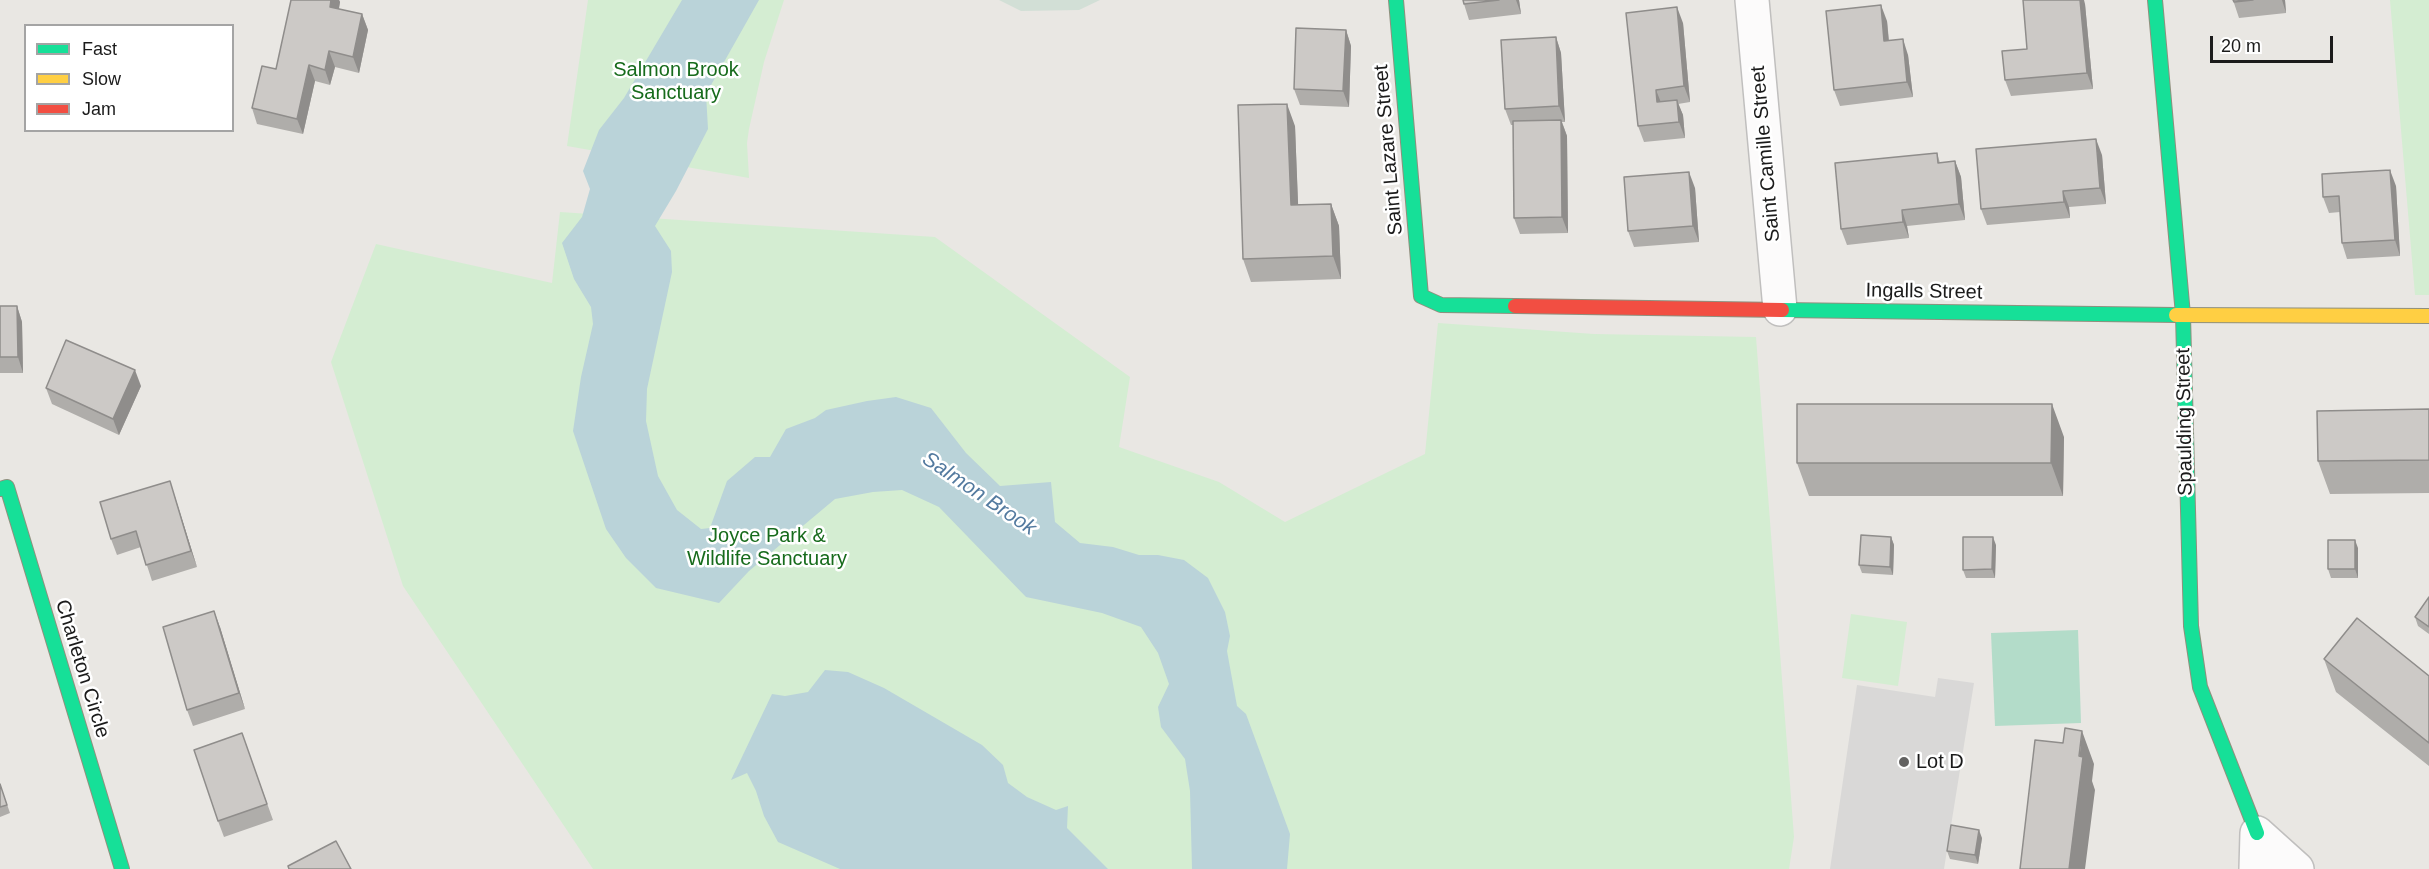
<!DOCTYPE html>
<style>
body{margin:0}
#map{position:relative;width:2429px;height:869px;overflow:hidden;background:#e9e7e3;font-family:Helvetica,sans-serif}
canvas{display:block}
.legend{position:absolute;left:24px;top:24px;width:210px;height:108px;box-sizing:border-box;background:#fff;border:2px solid #a4a4a4;margin:0;padding:8px 10px;list-style:none;font-size:18px;color:#1b1b1b}
.legend li{display:flex;align-items:center;gap:12px;height:30px}
.legend b{width:30px;border:2px solid #a4a4a4}
.scale{position:absolute;left:2210px;top:36px;width:123px;height:27px;box-sizing:border-box;border:3px solid #1b1b1b;border-top:0;padding-left:8px;font-size:18px;line-height:21px;white-space:nowrap;color:#1b1b1b;-webkit-text-stroke:4px #fff;paint-order:stroke}
</style>
<div id="map">
<canvas width="2429" height="869"></canvas>
<ul class="legend">
<li><b style="height:8px;background:#16e098"></b>Fast</li>
<li><b style="height:8px;background:#ffcf43"></b>Slow</li>
<li><b style="height:8px;background:#f24e42"></b>Jam</li>
</ul>
<div class="scale">20 m</div>
</div>
<script>
const ctx = document.querySelector('canvas').getContext('2d');
ctx.lineJoin = 'round';
function fill(path, color) {
  ctx.fillStyle = color;
  ctx.fill(path, 'evenodd');
}
function toPath(rows) {
  const path = new Path2D();
  for (const r of rows) {
    path.moveTo(r[0], r[1]);
    for (let i = 2; i < r.length; i += 2) path.lineTo(r[i], r[i + 1]);
  }
  return path;
}
function trace(path, color, width, dash) {
  ctx.strokeStyle = color;
  ctx.lineWidth = width;
  ctx.lineCap = dash ? 'butt' : 'round';
  ctx.setLineDash(dash || []);
  ctx.stroke(path);
}
function write(font, color, halo, rows, align = 'center') {
  ctx.font = font + ' Helvetica,sans-serif';
  ctx.lineWidth = 5;
  ctx.setLineDash([]);
  ctx.textBaseline = 'middle';
  ctx.strokeStyle = halo;
  ctx.fillStyle = color;
  for (const [text, x, y, turn = 0] of rows) {
    ctx.save();
    ctx.translate(x, y);
    ctx.rotate((+turn || 0) * Math.PI / 180);
    ctx.textAlign = isNaN(turn) ? turn : align;
    if (halo) ctx.strokeText(text, 0, 0);
    ctx.fillText(text, 0, 0);
    ctx.restore();
  }
}
fill(toPath([
 [999,0,1100,0,1079,10,1021,11]
]), '#d2dfd6');
fill(toPath([
 [588,0,784,0,764,62,749,129,747,143,749,178,567,146],
 [2390,0,2429,0,2429,295,2415,295],
 [560,212,935,237,1130,377,1119,447,1219,482,1285,522,1425,454,1438,323,1594,334,1756,337,1794,837,1789,869,593,869,403,586,331,362,376,244,552,283],
 [1851,614,1907,622,1898,686,1842,678]
]), '#d4edd2');
fill(toPath([
 [2078,630,2081,723,1995,726,1991,633]
]), '#b3dcc9');
fill(toPath([
 [1938,678,1974,683,1944,869,1830,869,1857,685,1935,697]
]), '#d9d8d7');
fill(toPath([
 [682,0,759,0,706,94,708,129,676,191,655,226,671,251,672,272,647,389,646,421,658,476,677,510,701,529,710,528,727,481,755,457,770,457,786,429,815,418,826,410,867,401,896,397,931,408,966,453,1000,486,1051,482,1055,522,1080,543,1113,547,1139,555,1158,555,1184,560,1208,578,1225,612,1230,636,1227,651,1237,706,1246,714,1290,834,1287,869,1192,869,1190,791,1185,759,1161,727,1158,707,1169,684,1158,653,1141,627,1102,613,1026,597,939,507,902,490,873,492,835,499,749,571,719,603,656,588,626,558,606,529,573,431,581,377,593,324,591,307,574,279,562,243,582,217,590,189,583,171,599,130,624,98],
 [825,670,848,672,884,688,982,745,1003,765,1008,783,1027,797,1056,810,1068,806,1067,828,1108,869,840,869,778,842,764,816,756,791,747,773,731,780,772,694,785,696,808,692]
]), '#bad3d9');
const street = toPath([
 [1752,0,1780,309],
 [2256,869,2257,833,2297,869]
]);
const fast = toPath([
 [1396,0,1421,296,1441,305,1515,306],
 [2155,0,2183,315,2191,626,2200,687,2257,833],
 [1782,310,2176,315],
 [0,489,7,487,122,869]
]);
const slow = toPath([
 [2176,315,2429,316]
]);
const jam = toPath([
 [1515,306,1782,310]
]);
trace(street, '#c0bfbe', 36);
trace(fast, '#8f907e', 16);
trace(slow, '#8f907e', 16);
trace(jam, '#8f907e', 16);
trace(street, '#fcfbfb', 33);
trace(fast, '#16e098', 14);
trace(slow, '#ffcf43', 14);
trace(jam, '#f24e42', 14);
fill(toPath([
 [291,0,339,0,340,2,339,9,362,14,368,30,359,73,335,67,330,85,315,81,303,134,257,124,252,108,276,69],
 [1463,0,1519,0,1521,14,1469,20,1464,4],
 [2233,0,2285,0,2286,13,2239,18],
 [2085,4,2093,89,2011,96,2005,80,2027,49],
 [1887,21,1889,40,1908,55,1913,97,1840,106,1834,90],
 [1683,23,1690,102,1678,104,1683,115,1685,138,1644,142,1638,126],
 [1346,30,1351,46,1349,107,1300,105,1294,89],
 [1556,37,1561,53,1565,122,1562,122,1567,136,1568,233,1520,234,1514,218,1513,125,1511,125,1505,109],
 [1295,126,1298,205,1331,204,1339,226,1341,279,1251,282,1243,259],
 [1937,153,1940,163,1955,161,1961,177,1965,220,1907,226,1909,238,1847,245,1841,229],
 [2102,155,2106,204,2069,207,2070,218,1987,225,1981,209],
 [2396,186,2400,256,2347,259,2342,243,2340,212,2329,213,2323,197],
 [1695,188,1699,242,1634,247,1628,231],
 [0,306,17,306,22,322,23,373,0,373],
 [141,386,119,435,52,404,46,388],
 [2429,409,2429,493,2330,494,2318,461],
 [2064,437,2063,496,1809,496,1797,463],
 [175,497,197,567,152,581,141,547,117,555,111,539],
 [1891,537,1894,545,1893,575,1862,573,1859,565],
 [1996,545,1995,578,1966,578,1963,570],
 [2358,548,2358,578,2331,578,2328,569],
 [2429,597,2429,634,2418,626,2415,617],
 [220,627,245,709,193,726,187,710],
 [2324,659,2429,676,2429,766,2336,692],
 [242,733,273,820,224,837,218,821],
 [0,784,10,813,0,817],
 [1982,838,1978,864,1950,859,1947,851]
]), '#afadaa');
fill(toPath([
 [331,0,339,0,340,2,336,23,330,7],
 [1516,0,1519,0,1521,14],
 [2080,0,2084,0,2085,4,2093,89,2087,73],
 [2282,0,2285,0,2286,13],
 [1881,5,1887,21,1890,57,1884,41],
 [1677,7,1683,23,1690,102,1684,86],
 [362,14,368,30,359,73,353,57],
 [1346,30,1351,46,1349,107,1343,91],
 [1556,37,1561,53,1565,122,1559,106],
 [1903,39,1908,55,1913,97,1907,82],
 [329,51,335,67,330,85,325,70],
 [309,65,315,81,303,134,297,119],
 [1656,90,1662,105,1657,102],
 [1677,100,1683,115,1685,138,1679,122],
 [1287,104,1295,126,1299,227,1291,205],
 [1561,120,1567,136,1568,233,1562,217],
 [2096,139,2102,155,2106,204,2100,188],
 [1955,161,1961,177,1965,220,1959,204],
 [2390,170,2396,186,2400,256,2395,240],
 [1689,172,1695,188,1699,242,1693,226],
 [2063,191,2069,207,2070,218,2064,202],
 [1331,204,1339,226,1341,279,1333,256],
 [1902,210,1907,226,1909,238,1903,222],
 [17,306,22,322,23,373,18,357],
 [135,370,141,386,119,435,113,419],
 [2052,404,2064,437,2063,496,2051,463],
 [170,481,175,497,197,567,191,551],
 [1891,537,1894,545,1893,575,1890,567],
 [1993,537,1996,545,1995,578,1992,569],
 [2355,540,2358,548,2358,578,2355,569],
 [214,611,220,627,245,709,239,693],
 [2082,731,2094,764,2092,781,2095,790,2085,869,2069,869],
 [1979,830,1982,838,1978,864,1975,855]
]), '#8f8d8b');
const building = toPath([
 [291,0,331,0,330,7,362,14,353,57,329,51,325,70,309,65,297,119,252,108,262,66,276,69,291,0],
 [1463,0,1499,0,1464,4,1463,0],
 [2023,0,2080,0,2087,73,2005,80,2002,51,2027,49,2023,0],
 [2233,0,2253,0,2234,2,2233,0],
 [1881,5,1884,41,1903,39,1907,82,1834,90,1826,11,1881,5],
 [1677,7,1684,86,1656,90,1657,102,1677,100,1679,122,1638,126,1626,13,1677,7],
 [1296,28,1346,30,1343,91,1294,89,1296,28],
 [1556,37,1559,106,1505,109,1501,40,1556,37],
 [1287,104,1291,205,1331,204,1333,256,1243,259,1238,105,1287,104],
 [1561,120,1562,217,1514,218,1513,121,1561,120],
 [2096,139,2100,188,2063,191,2064,202,1981,209,1976,149,2096,139],
 [1937,153,1938,163,1955,161,1959,204,1902,210,1903,222,1841,229,1835,163,1937,153],
 [2390,170,2395,240,2342,243,2339,196,2323,197,2322,174,2390,170],
 [1689,172,1693,226,1628,231,1624,177,1689,172],
 [0,306,17,306,18,357,0,357,0,306],
 [66,340,135,370,113,419,46,388,66,340],
 [1797,404,2052,404,2051,463,1797,463,1797,404],
 [2429,409,2429,460,2318,461,2317,411,2429,409],
 [170,481,191,551,146,565,136,531,111,539,100,502,170,481],
 [1861,535,1891,537,1890,567,1859,565,1861,535],
 [1963,537,1993,537,1992,569,1963,570,1963,537],
 [2328,540,2355,540,2355,569,2328,569,2328,540],
 [2429,597,2429,627,2415,617,2429,597],
 [214,611,239,693,187,710,163,627,214,611],
 [2357,618,2429,676,2429,743,2324,659,2357,618],
 [2065,728,2082,731,2079,756,2083,757,2069,869,2020,869,2035,740,2063,743,2065,728],
 [242,733,267,804,218,821,194,750,242,733],
 [0,784,7,805,0,807,0,784],
 [1951,825,1979,830,1975,855,1947,851,1951,825],
 [336,841,351,869,289,869,288,866,336,841]
]);
fill(building, '#ccc9c6');
trace(building, '#8f8d8b', 1.5);
for (const [x, y, r, color] of [
 [1904,762,6,"#636261"]
]) {
  const dot = new Path2D();
  dot.arc(x, y, r, 0, 2 * Math.PI);
  ctx.fillStyle = color;
  ctx.fill(dot);
  trace(dot, '#fff', 2);
}
write('20px', '#176b1c', '#fff', [
 ["Salmon Brook",676,70],
 ["Sanctuary",676,93],
 ["Joyce Park &",767,536],
 ["Wildlife Sanctuary",767,559]
]);
write('20px', '#1b1b1b', '#fff', [
 ["Saint Lazare Street",1389,150,-95],
 ["Saint Camille Street",1766,154,-95],
 ["Ingalls Street",1924,292,1],
 ["Spaulding Street",2185,422,-91],
 ["Charleton Circle",82,669,73]
]);
write('20px', '#1b1b1b', '#fff', [
 ["Lot D",1916,762]
], 'left');
write('italic 21px', '#537a9f', '#fff', [
 ["Salmon Brook",979,494,34]
]);
</script>
